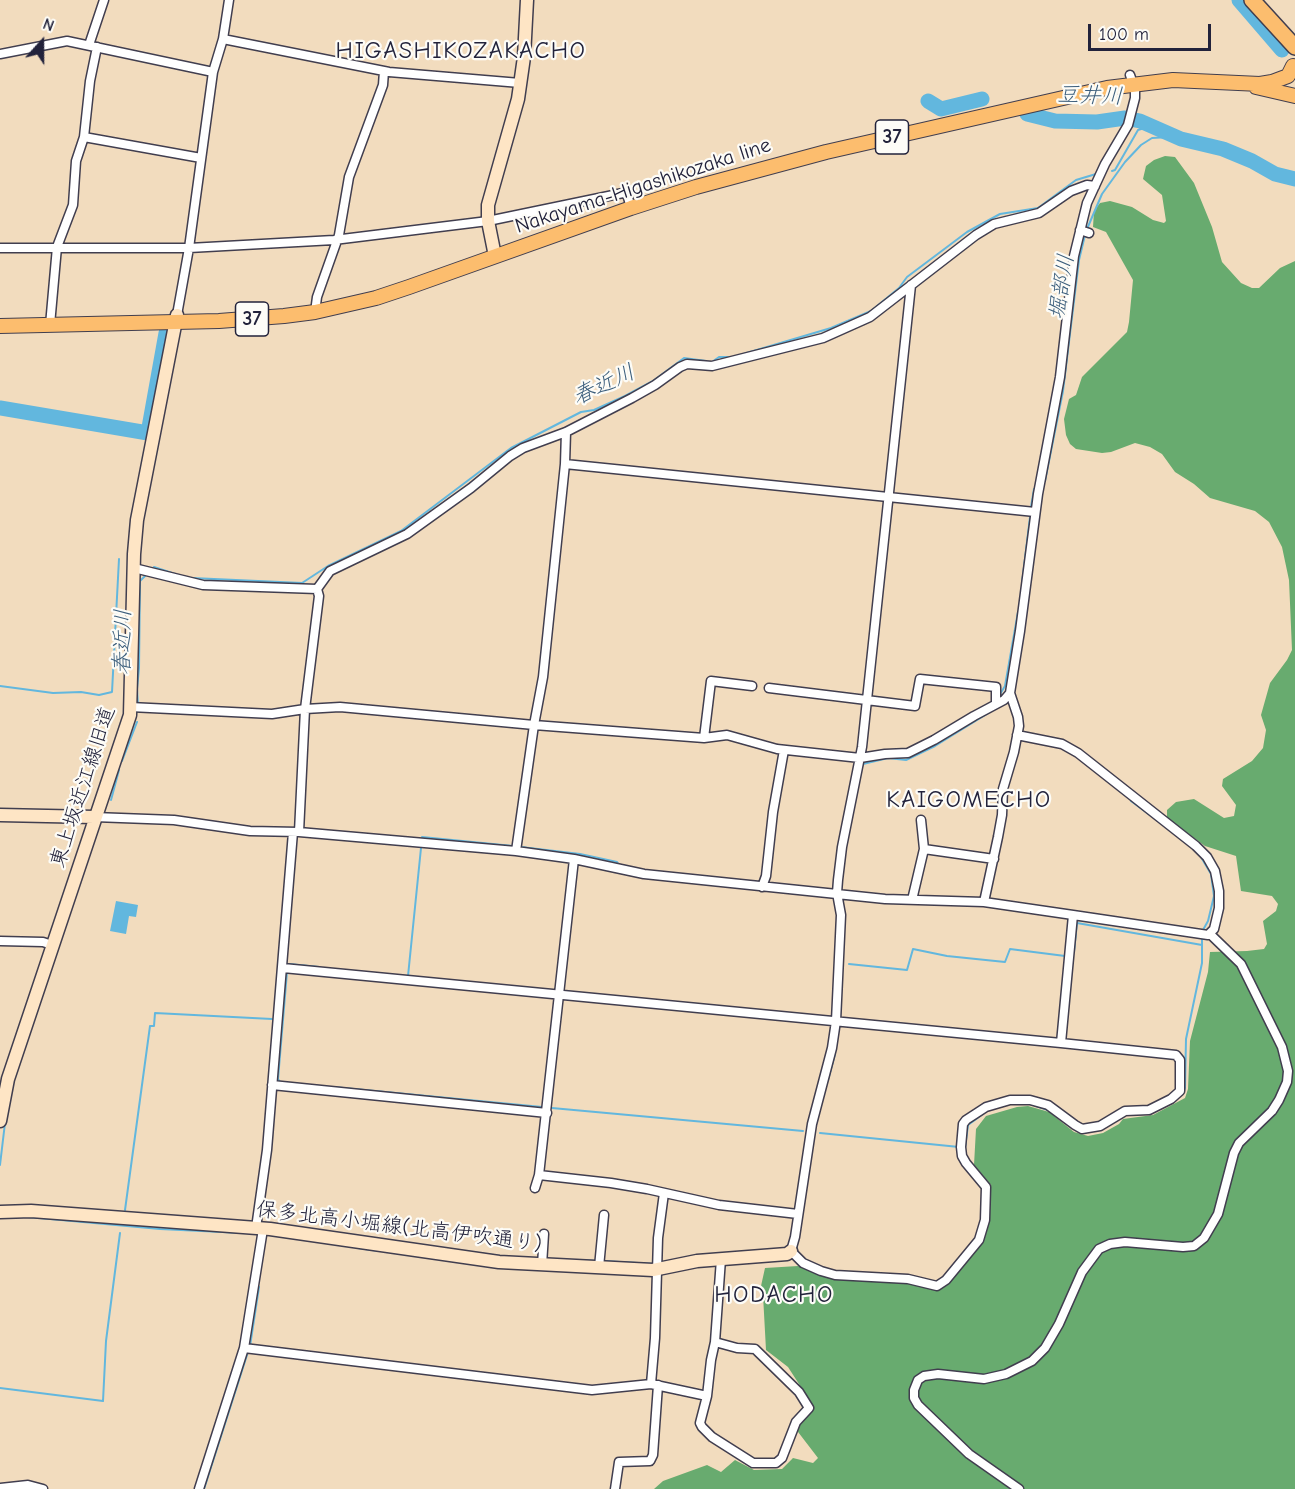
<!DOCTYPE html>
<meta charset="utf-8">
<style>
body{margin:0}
#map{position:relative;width:1295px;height:1489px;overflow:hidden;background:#f2dcbe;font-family:"Comic Neue",sans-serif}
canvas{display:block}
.north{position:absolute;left:12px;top:12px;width:60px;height:60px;-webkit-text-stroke:4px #fdfcf7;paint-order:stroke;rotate:21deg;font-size:16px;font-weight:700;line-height:24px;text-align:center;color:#22223b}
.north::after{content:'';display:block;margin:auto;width:21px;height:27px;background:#22223b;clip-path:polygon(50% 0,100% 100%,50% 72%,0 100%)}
.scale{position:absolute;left:1088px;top:24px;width:123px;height:27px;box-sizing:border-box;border:3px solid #22223b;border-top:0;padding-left:8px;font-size:18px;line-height:21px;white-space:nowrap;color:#22223b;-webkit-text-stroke:4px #fdfcf7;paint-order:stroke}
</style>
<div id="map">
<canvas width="1295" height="1489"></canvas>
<div class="north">N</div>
<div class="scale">100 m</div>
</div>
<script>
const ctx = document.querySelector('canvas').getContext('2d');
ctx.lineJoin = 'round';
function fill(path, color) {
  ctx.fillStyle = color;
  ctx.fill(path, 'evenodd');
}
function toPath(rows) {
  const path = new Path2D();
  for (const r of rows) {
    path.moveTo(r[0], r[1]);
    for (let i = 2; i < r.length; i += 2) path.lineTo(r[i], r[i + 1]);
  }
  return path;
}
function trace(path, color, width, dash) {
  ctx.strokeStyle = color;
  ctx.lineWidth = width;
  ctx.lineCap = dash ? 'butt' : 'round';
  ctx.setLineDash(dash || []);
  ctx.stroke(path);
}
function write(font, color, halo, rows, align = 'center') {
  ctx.font = font + ' "Comic Neue","Klee One",sans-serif';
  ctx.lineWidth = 4.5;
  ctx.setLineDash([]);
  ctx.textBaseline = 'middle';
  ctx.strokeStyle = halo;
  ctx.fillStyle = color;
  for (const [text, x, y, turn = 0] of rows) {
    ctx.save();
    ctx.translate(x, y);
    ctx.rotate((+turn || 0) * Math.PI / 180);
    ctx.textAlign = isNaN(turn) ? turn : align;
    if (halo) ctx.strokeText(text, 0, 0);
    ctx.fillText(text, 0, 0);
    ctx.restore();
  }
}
fill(toPath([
 [1165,156,1175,157,1194,183,1212,227,1222,262,1241,283,1252,288,1259,288,1280,268,1295,261,1295,1489,654,1489,663,1481,707,1465,721,1472,735,1460,754,1470,782,1469,793,1458,813,1463,818,1458,795,1428,812,1410,808,1398,788,1367,766,1350,763,1295,761,1286,765,1268,798,1266,834,1279,908,1282,936,1290,953,1277,977,1249,983,1239,989,1218,991,1185,974,1165,976,1129,986,1116,1017,1107,1028,1106,1049,1112,1074,1132,1088,1136,1103,1133,1119,1124,1123,1119,1153,1115,1185,1098,1188,1089,1190,1041,1208,972,1210,952,1247,951,1264,949,1267,944,1263,921,1276,911,1278,904,1272,896,1241,891,1236,856,1205,846,1167,818,1167,810,1176,802,1194,799,1224,818,1234,816,1236,805,1222,786,1223,779,1252,761,1263,748,1266,730,1261,715,1270,683,1287,660,1292,650,1289,580,1282,547,1269,522,1255,511,1210,498,1194,484,1175,472,1162,454,1150,447,1135,443,1111,452,1102,453,1076,449,1070,444,1066,435,1064,419,1069,399,1076,395,1082,377,1127,332,1129,322,1133,280,1106,232,1093,227,1094,211,1100,203,1110,201,1132,207,1153,220,1164,223,1166,221,1162,195,1143,179,1146,166,1154,160]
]), '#68ab6f');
fill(toPath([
 [116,901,138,905,136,917,129,916,126,934,110,931]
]), '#62b7de');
trace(toPath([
 [1112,171,1115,170,1138,130,1151,126],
 [1087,229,1102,194,1125,162,1141,145,1152,138,1169,137,1171,134],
 [740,355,831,328,871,311,899,288,907,277,967,232,1000,214,1038,208,1076,180,1096,174],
 [712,362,719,357,731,357],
 [1045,481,1063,391,1079,260,1085,235],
 [1031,507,1034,489,1037,487],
 [152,569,154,567,175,574],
 [192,578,302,583,328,566,401,531,511,448,581,412,594,410,625,396,653,381,684,358,706,361],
 [1022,583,1030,517],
 [0,686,53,693,81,692,99,695,112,692,119,559],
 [999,696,1005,686,1018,612],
 [138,705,137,689,139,668,140,581,145,576],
 [122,761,137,722],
 [862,767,863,764,888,758,906,760,935,746,990,712],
 [111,800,119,770],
 [1131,801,1158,821],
 [422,837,513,846],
 [521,847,580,854,617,862,620,866],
 [1201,857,1211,874,1214,896,1208,921,1203,930],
 [843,950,844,917],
 [1074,952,1077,923,1202,945],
 [289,964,319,967],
 [849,964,907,970,913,949,947,956,1005,962,1010,949,1065,956],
 [408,976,421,848],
 [828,1080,835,1054],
 [280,1082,278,1079,287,972],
 [333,1087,542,1107],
 [1183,1093,1185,1088,1186,1039,1202,963,1202,938],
 [1036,1106,1048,1110],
 [552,1108,803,1131],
 [820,1133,959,1147],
 [965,1148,968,1125,983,1114],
 [0,1165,5,1123],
 [125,1210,150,1026,154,1026,155,1013,272,1019],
 [28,1217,160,1229,243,1233],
 [391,1241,507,1257],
 [358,1248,379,1251],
 [796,1251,806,1189],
 [576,1260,598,1261],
 [603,1261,654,1264],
 [250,1346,259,1287],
 [0,1388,103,1401,106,1341,120,1233],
 [204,1489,247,1355]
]), '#62b7de', 2);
trace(toPath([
 [1239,0,1282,50],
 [928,101,941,109,982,99],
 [1027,114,1055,121,1097,122,1125,118,1140,121,1181,139,1223,149,1252,161,1275,174,1295,179],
 [0,408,148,433,166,333]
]), '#62b7de', 15);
const street = toPath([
 [223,39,389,72,520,83],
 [89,45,104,0],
 [97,47,90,81,84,137,201,158],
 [0,54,67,41,213,72],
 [1080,230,1089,233],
 [0,248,189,248,334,240,488,221,623,193,627,194,631,208],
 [911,285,862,747,842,847,838,880,837,893,841,915,836,1021,832,1048,812,1124,795,1237,791,1251,803,1263,821,1271,835,1275,908,1279,937,1286,946,1280,979,1240,985,1220,986,1187,966,1163,962,1156,961,1147,963,1124,966,1120,986,1107,1010,1100,1030,1100,1048,1105,1075,1125,1082,1129,1100,1126,1125,1111,1149,1110,1171,1099,1180,1091,1180,1060,1176,1055,1061,1043,1073,915,1208,935,1214,929,1219,908,1219,891,1215,871,1207,857,1196,846,1078,753,1062,744,1017,735],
 [315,312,317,297,339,235,349,177,383,85,384,71],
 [177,315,189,248,213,72,223,39,229,0],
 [50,325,57,247,73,205,76,161,84,137],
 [565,464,1035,512],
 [135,570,138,569,203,585,317,589,330,571,407,534,471,488,510,456,523,448,566,432,632,398,655,385,680,367,687,364,712,366,823,338,870,317,976,235,994,224,1039,213,1071,191,1087,185,1095,186],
 [769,688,915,706,920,679,996,687,996,703],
 [130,707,272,714,305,709,340,707,534,725,543,677,565,464,566,432],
 [704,738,711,681,752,686],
 [94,817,174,820,250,831,299,832,516,851,574,859,644,874,885,899,984,902,1073,915],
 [299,832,305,709,319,596,317,589],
 [924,849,994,859],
 [516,851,534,725,704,738,727,735,777,749,860,758,885,754,908,753,934,740,974,716,1004,700,1010,693,1020,631,1038,494,1060,377,1074,256,1087,203,1105,164,1128,125,1135,98,1135,89,1130,75],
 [574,859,539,1175,611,1183,647,1189,719,1205,798,1214],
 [762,887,766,876,773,812,784,750],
 [912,900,924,849,921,820],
 [984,902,998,837,1002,815,1003,789,1014,752,1019,726,1018,717,1010,693],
 [0,941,43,942,52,945],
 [283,968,1061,1043],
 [272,1085,547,1113],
 [535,1188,539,1175],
 [256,1228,267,1150,293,832],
 [542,1265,544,1234],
 [599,1267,604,1215],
 [244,1348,592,1390,651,1384,707,1396,711,1360,715,1342,721,1259],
 [651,1384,655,1338,658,1238,664,1193],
 [707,1396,700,1423,702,1427,712,1437,753,1463,776,1463,782,1458,796,1422,809,1408,799,1392,755,1349,737,1348,715,1342],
 [0,1488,28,1485,43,1489],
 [199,1489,244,1348,263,1229],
 [615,1489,619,1462,650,1461,653,1455,658,1385],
 [1019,1489,969,1454,918,1405,914,1398,914,1390,918,1380,924,1376,938,1374,984,1379,1006,1374,1032,1361,1045,1348,1059,1324,1082,1272,1099,1249,1110,1244,1125,1242,1183,1247,1194,1246,1204,1238,1218,1214,1234,1153,1239,1143,1272,1111,1279,1100,1287,1082,1288,1071,1282,1047,1241,964,1210,934]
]);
const secondary = toPath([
 [495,256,488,221,488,205,518,99,524,57,527,0],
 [0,815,94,817],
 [0,1121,8,1079,130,715,134,554,137,520,177,315],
 [0,1212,31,1211,270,1229,499,1262,653,1270,697,1261,787,1254,791,1251]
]);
const primary = toPath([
 [1256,87,1295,96],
 [0,326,219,321,284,316,315,312,376,298,409,287,631,208,696,187,826,152,1107,88,1173,80,1260,84,1272,82,1288,76,1293,66]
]);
const highway = toPath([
 [1252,0,1295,47]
]);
trace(street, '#413e4f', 11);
trace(secondary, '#413e4f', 15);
trace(primary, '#413e4f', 16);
trace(highway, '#413e4f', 18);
trace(street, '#fff', 8);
trace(secondary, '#fee5c5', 12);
trace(primary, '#fcbd6e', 14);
trace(highway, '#fcbd6e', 15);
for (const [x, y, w] of [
 [892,137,33],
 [252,319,33]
]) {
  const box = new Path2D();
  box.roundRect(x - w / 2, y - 17, w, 34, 4.5);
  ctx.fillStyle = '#fdfcf7';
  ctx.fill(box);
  trace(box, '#22223b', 1.5);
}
write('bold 20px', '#22223b', null, [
 ["37",892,137],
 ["37",252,319]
]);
write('21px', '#22223b', '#fdfcf7', [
 ["Nakayama-Higashikozaka line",643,186,-18],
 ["東上坂近江線旧道",83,787,-72],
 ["保多北高小堀線(北高伊吹通り)",399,1227,7]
]);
write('italic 22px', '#3c5e7c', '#fdfcf7', [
 ["豆井川",1090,96,2],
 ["堀部川",1062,287,-81],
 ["春近川",604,385,-25],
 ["春近川",123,642,-89]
]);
ctx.letterSpacing = '1.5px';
write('24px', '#22223b', '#fdfcf7', [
 ["HIGASHIKOZAKACHO",461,51],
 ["KAIGOMECHO",969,800],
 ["HODACHO",774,1295]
]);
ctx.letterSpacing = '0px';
</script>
